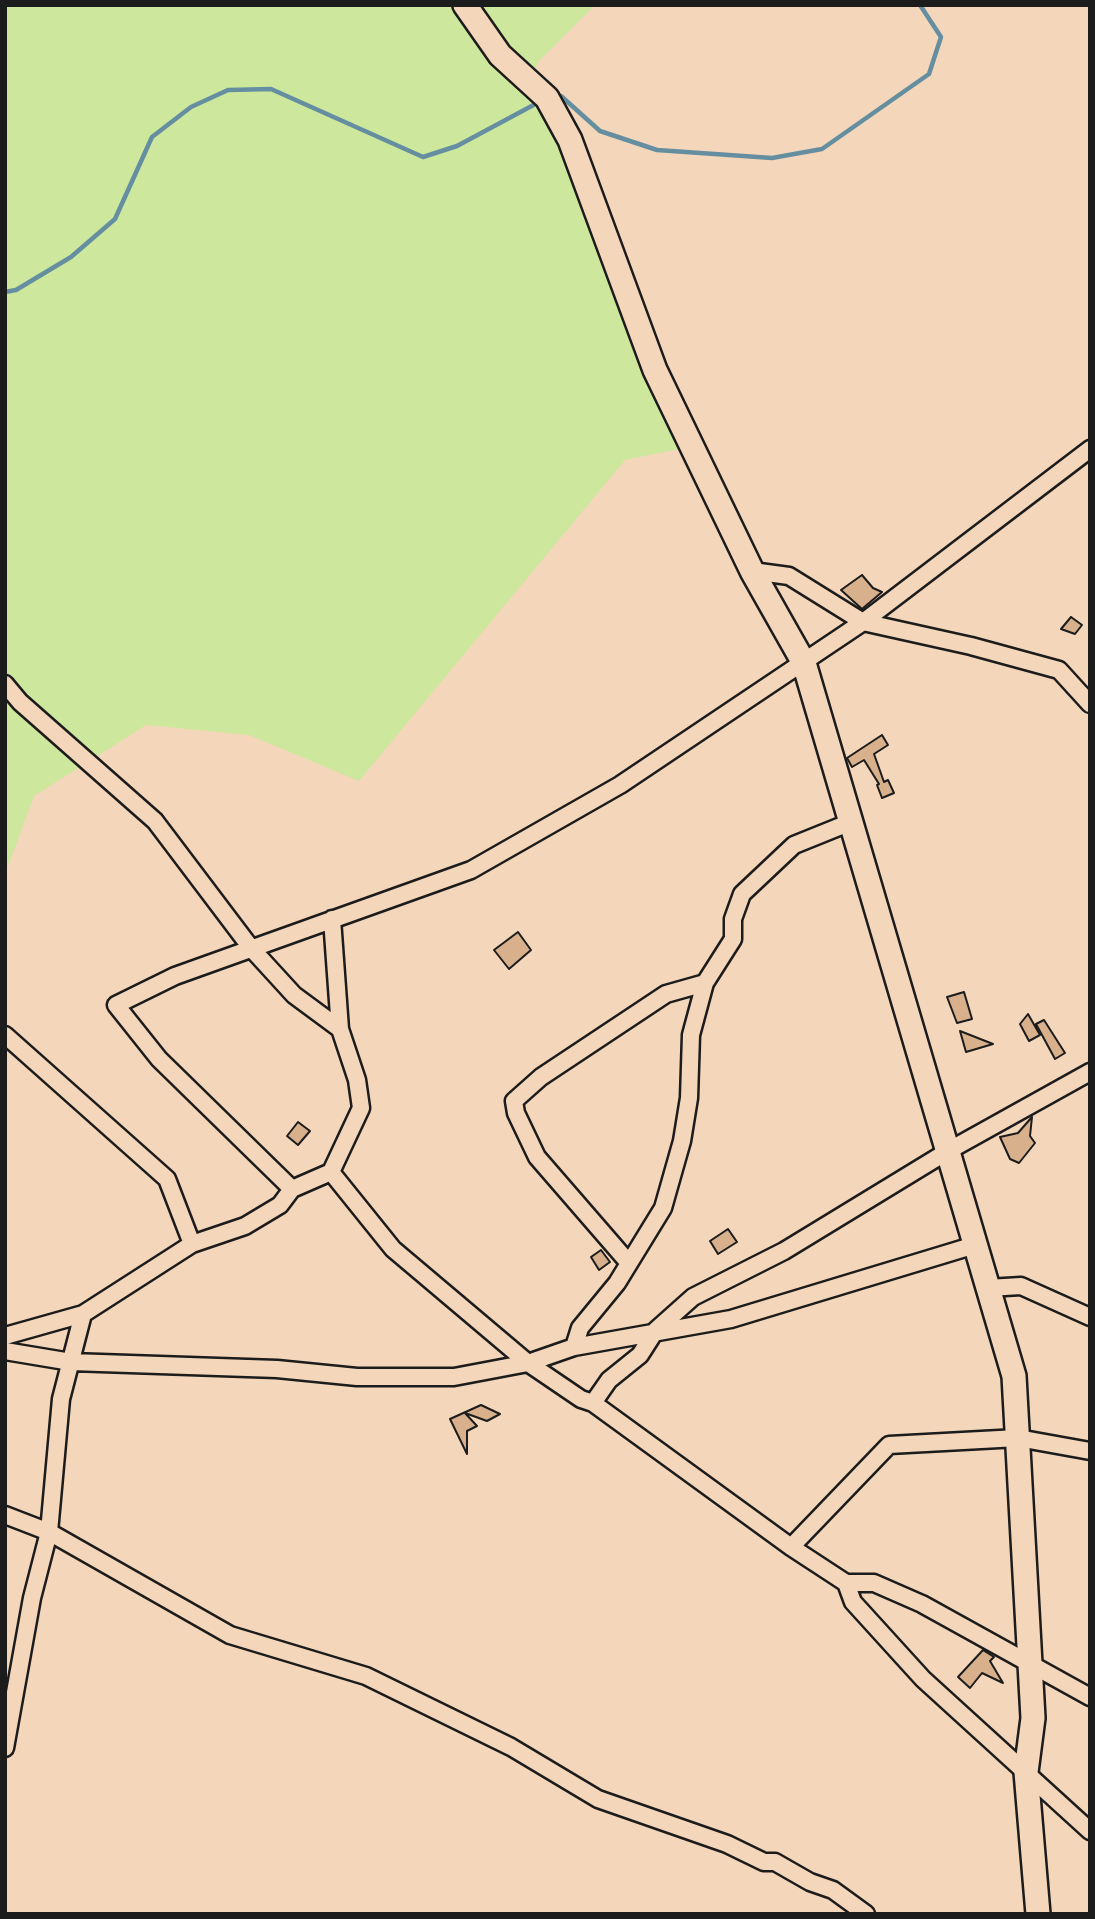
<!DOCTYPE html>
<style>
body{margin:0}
#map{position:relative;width:1095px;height:1919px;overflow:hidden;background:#f4d6ba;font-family:Pangolin,sans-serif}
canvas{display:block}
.frame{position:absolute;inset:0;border:7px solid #1c1c1c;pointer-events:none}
</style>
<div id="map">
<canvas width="1095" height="1919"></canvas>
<div class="frame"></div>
</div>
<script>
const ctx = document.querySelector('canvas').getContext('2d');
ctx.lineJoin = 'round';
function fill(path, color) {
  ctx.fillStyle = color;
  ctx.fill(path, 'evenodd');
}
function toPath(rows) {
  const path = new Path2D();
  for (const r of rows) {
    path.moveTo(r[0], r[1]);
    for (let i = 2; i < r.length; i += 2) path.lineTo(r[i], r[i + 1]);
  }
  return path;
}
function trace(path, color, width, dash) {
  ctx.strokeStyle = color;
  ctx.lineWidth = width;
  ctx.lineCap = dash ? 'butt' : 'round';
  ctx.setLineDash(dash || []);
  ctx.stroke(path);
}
fill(toPath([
 [12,5,595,5,539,61,523,92,559,137,646,372,679,449,625,460,359,781,249,735,146,725,34,796,5,874,5,7]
]), '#cde79d');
trace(toPath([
 [556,97,561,96,600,131,657,150,772,158,822,149,929,74,941,37,920,5],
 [5,292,16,290,71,257,115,219,152,137,191,107,228,90,271,89,423,157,457,146,541,101]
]), '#658fa0', 4.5);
const building = toPath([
 [862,575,873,588,882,592,862,609,841,590,862,575],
 [1071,617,1082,625,1075,634,1061,629,1071,617],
 [882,735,888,745,874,754,884,782,888,780,894,793,882,798,877,785,879,784,864,760,852,767,847,758,882,735],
 [518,932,531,950,509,969,494,950,518,932],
 [964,992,972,1019,957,1023,947,997,964,992],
 [1028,1014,1040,1035,1029,1041,1020,1024,1028,1014],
 [1044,1020,1065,1053,1055,1059,1036,1024,1044,1020],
 [960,1031,993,1044,966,1052,960,1031],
 [1032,1117,1030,1136,1035,1143,1019,1163,1010,1159,1000,1137,1018,1133,1032,1117],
 [298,1122,310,1131,298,1145,287,1136,298,1122],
 [728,1229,737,1242,718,1254,710,1241,728,1229],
 [601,1250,610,1262,599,1270,591,1257,601,1250],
 [481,1405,500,1414,487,1421,465,1413,477,1426,467,1431,467,1454,450,1419,481,1405],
 [983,1650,994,1657,990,1661,1003,1683,982,1673,970,1688,958,1677,983,1650]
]);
fill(building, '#d8b18c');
trace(building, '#1c1c1c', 2);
const minor = toPath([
 [752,571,789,576,863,622,971,646,1059,670,1090,704],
 [5,684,20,702,155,821,251,948,294,995,340,1029],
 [5,1035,167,1179,192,1244],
 [331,1172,393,1249,528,1363,581,1399,593,1403,791,1547,846,1583,874,1583,922,1604,1090,1697],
 [292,1189,159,1059,116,1005,175,976,471,870,620,785,863,622,1090,449],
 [628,1262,537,1157,516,1113,514,1101,541,1077,666,994,705,983],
 [988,1288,1021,1286,1090,1317],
 [5,1336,83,1314,192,1244,245,1226,280,1205,292,1189,331,1172,361,1108,357,1080,340,1029,332,919],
 [574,1347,580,1328,617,1283,663,1208,682,1141,689,1098,691,1035,705,983,733,939,733,919,742,894,794,845,851,822],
 [5,1351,71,1362,277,1369,357,1377,454,1377,528,1363,574,1347,731,1319,975,1245],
 [593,1403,609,1380,640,1355,656,1330,693,1297,784,1251,948,1151,1090,1072],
 [5,1515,49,1532,230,1635,366,1676,511,1747,598,1799,727,1844,764,1862,775,1862,810,1882,833,1890,866,1914],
 [791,1547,889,1445,1018,1438,1090,1451],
 [846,1583,853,1602,923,1679,1090,1831],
 [5,1748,32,1598,49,1532,61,1399,83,1314]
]);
const secondary = toPath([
 [465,5,500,55,547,98,570,140,655,370,752,571,804,663,1014,1376,1033,1718,1026,1772,1038,1914]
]);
trace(minor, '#1c1c1c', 21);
trace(secondary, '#1c1c1c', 28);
trace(minor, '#f4d6ba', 16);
trace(secondary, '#f4d6ba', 23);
</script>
